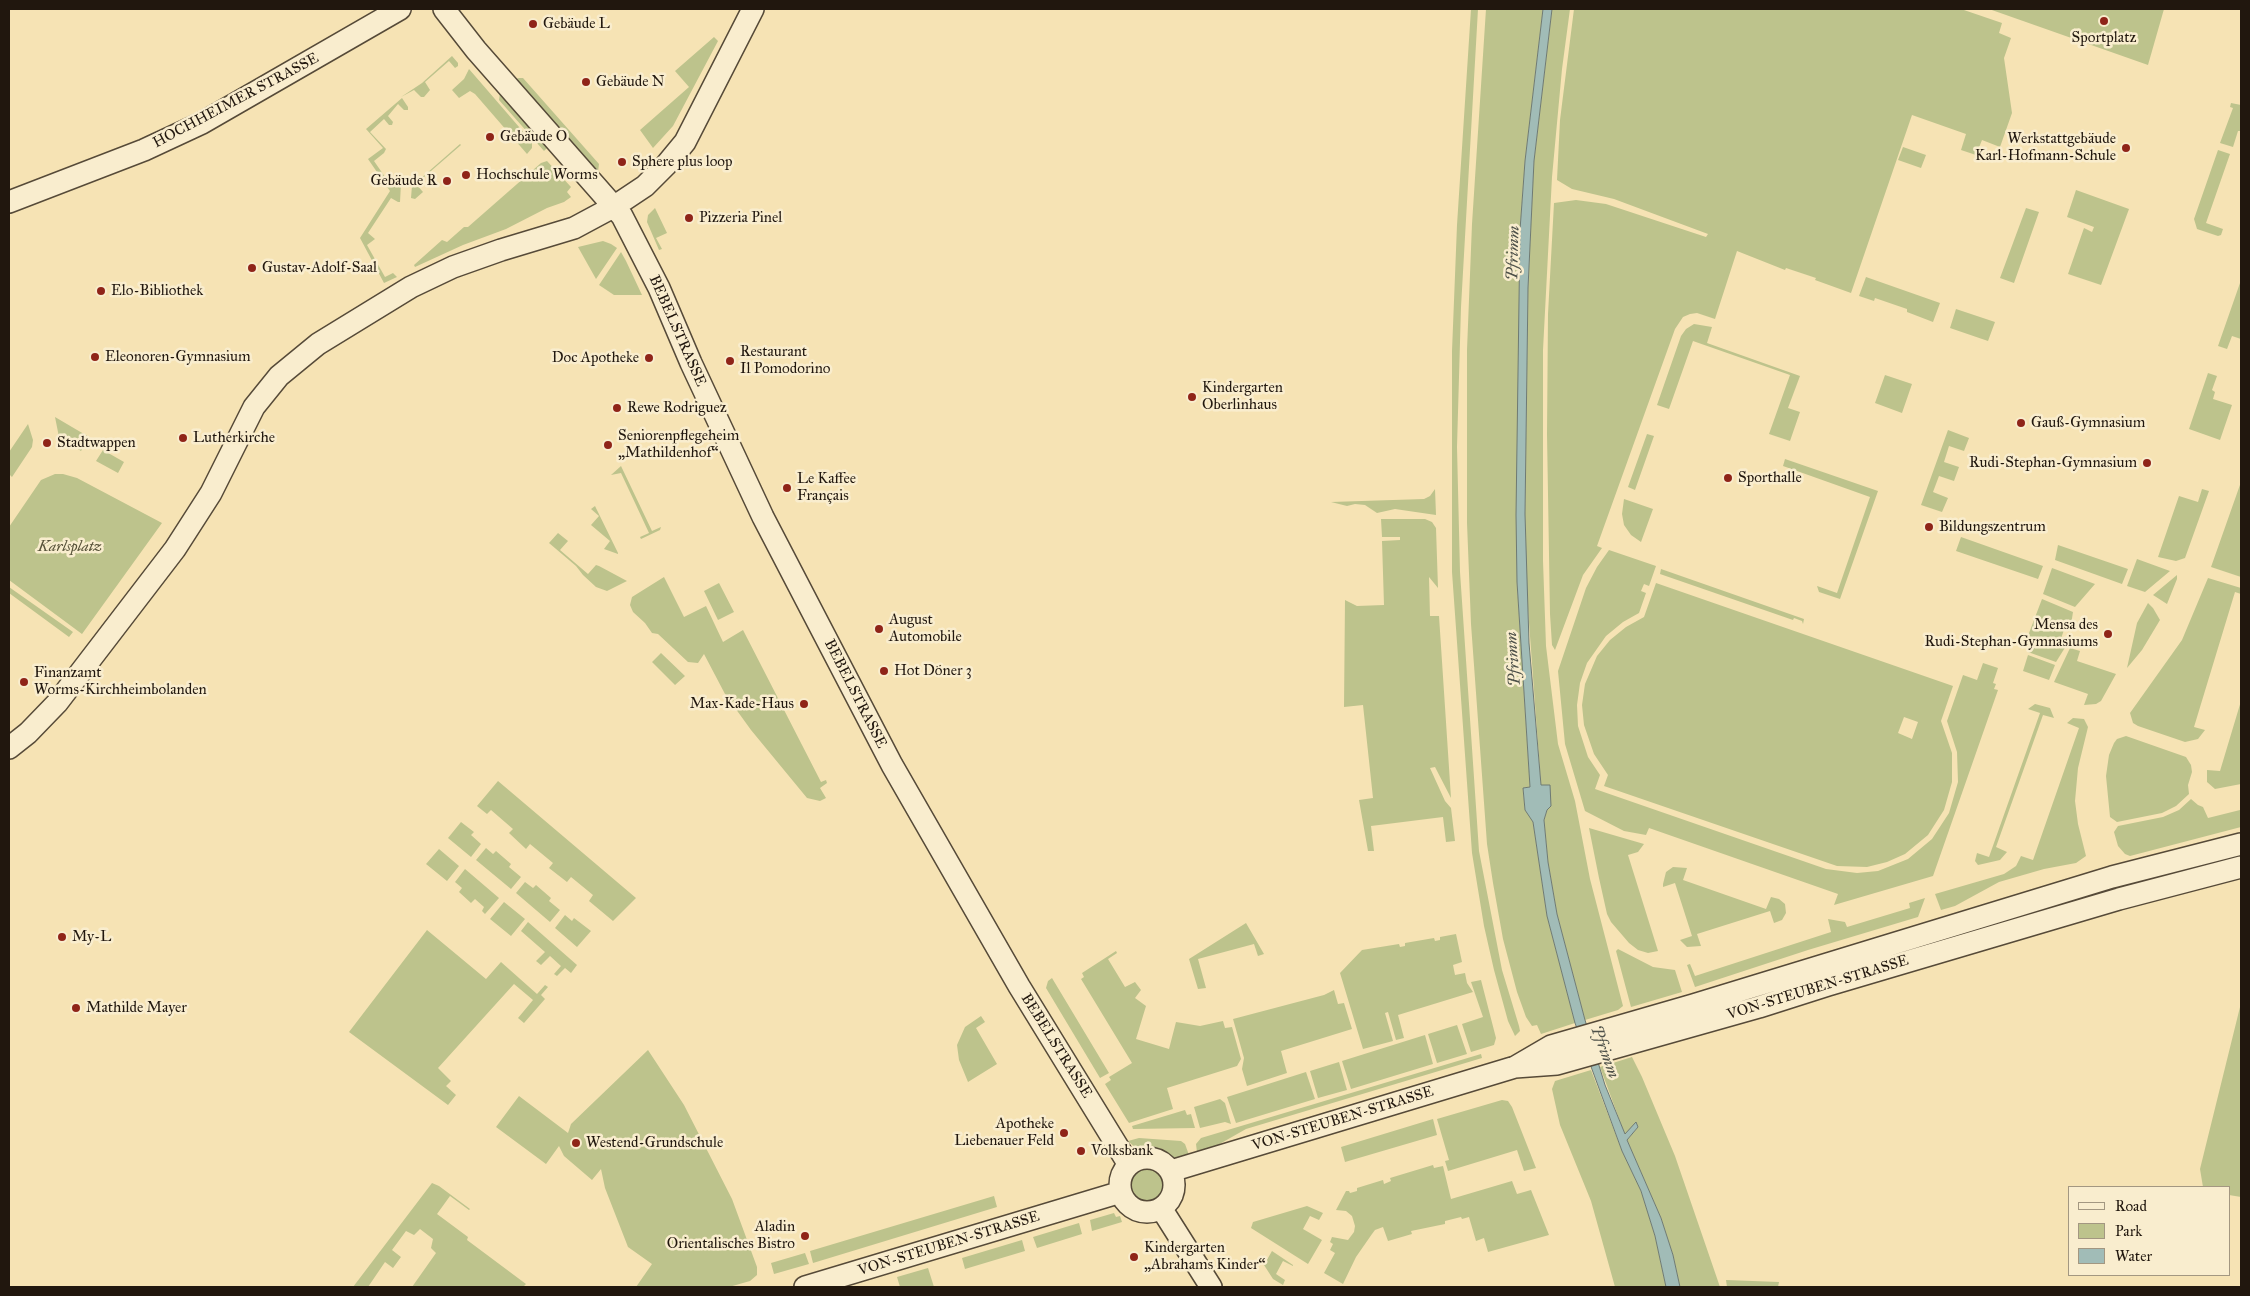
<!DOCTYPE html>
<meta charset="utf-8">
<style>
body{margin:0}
#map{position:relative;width:2250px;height:1296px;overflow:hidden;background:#f6e3b4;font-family:"IM FELL Great Primer",serif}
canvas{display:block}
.frame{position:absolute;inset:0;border:10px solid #21170e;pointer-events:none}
.legend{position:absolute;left:2068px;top:1186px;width:162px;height:90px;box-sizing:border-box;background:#f9edce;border:1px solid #a39781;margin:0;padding:6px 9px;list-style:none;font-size:15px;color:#21170e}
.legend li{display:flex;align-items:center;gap:10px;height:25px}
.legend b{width:25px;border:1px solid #a39781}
</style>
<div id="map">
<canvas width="2250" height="1296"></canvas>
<div class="frame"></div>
<ul class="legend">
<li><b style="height:6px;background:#f9edce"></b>Road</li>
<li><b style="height:14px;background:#bdc38c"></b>Park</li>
<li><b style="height:14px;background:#a1bcb7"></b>Water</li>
</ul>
</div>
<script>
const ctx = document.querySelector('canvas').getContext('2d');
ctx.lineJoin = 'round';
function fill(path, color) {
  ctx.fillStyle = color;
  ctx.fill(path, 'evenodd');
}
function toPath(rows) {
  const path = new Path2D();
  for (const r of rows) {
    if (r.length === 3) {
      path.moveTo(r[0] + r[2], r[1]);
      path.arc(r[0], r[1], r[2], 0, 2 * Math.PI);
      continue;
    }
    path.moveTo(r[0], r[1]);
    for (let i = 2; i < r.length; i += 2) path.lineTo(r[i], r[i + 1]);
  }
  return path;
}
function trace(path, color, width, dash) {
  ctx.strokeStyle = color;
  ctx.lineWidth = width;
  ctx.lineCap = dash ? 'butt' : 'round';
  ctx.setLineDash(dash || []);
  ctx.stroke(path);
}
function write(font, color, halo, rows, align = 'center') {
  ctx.font = font + ' "IM FELL Great Primer",serif';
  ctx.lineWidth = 5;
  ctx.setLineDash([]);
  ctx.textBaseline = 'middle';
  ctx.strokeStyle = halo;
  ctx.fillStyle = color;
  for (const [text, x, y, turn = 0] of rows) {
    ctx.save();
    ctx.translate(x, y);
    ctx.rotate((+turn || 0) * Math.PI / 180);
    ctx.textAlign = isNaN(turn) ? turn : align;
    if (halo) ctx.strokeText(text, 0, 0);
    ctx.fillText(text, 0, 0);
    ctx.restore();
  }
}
fill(toPath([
 [1471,9,1478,9,1461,307,1457,447,1460,572,1479,851,1502,970,1519,1026,1520,1031,1515,1036,1508,1021,1494,970,1484,926,1472,853,1452,572,1452,351,1457,225],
 [1486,9,1543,9,1525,161,1520,230,1517,582,1530,787,1523,788,1525,810,1533,822,1547,916,1575,1023,1541,1034,1537,1025,1532,1026,1526,1017,1517,992,1503,939,1493,883,1487,844,1471,624,1467,523,1467,350,1472,224],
 [1552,9,1570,9,1562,69,1552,177,1543,350,1543,561,1546,646,1558,744,1575,801,1590,879,1623,1006,1618,1010,1585,1020,1557,914,1548,862,1544,820,1547,810,1551,806,1541,785,1526,582,1525,514,1528,288,1534,161],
 [1574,9,1961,9,2002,23,1999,33,2011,38,2004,58,2012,113,2000,147,1982,140,1976,155,1961,150,1966,134,1912,115,1851,293,1815,280,1816,278,1786,268,1785,270,1737,251,1715,319,1697,313,1690,314,1683,317,1675,329,1597,546,1602,548,1583,575,1555,650,1552,645,1550,614,1547,434,1548,314,1554,203,1576,200,1606,204,1706,237,1708,234,1614,199,1572,189,1557,180,1560,120],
 [1989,9,2164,9,2148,65],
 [714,37,718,41,673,126,653,148,640,130,689,87,675,71],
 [452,56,458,63,458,66,455,68,449,61,425,82,430,90,424,97,421,97,414,90,401,97,422,83],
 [469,69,532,142,532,148,527,154,475,94,470,91,459,98,452,90,464,79],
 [519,78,523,78,599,164,598,172,516,79],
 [500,93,548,147,544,151,499,100],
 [402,98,408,107,408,110,404,110,398,104,388,116,393,122,392,125,389,125,384,119,370,132,386,149,384,153,374,161,392,187,399,183,401,183,400,202,398,202,391,198,368,233,375,239,367,245,385,277,393,273,397,277,384,283,360,238,390,191,368,159,383,148,366,129],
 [2231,103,2241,105,2241,131,2238,131,2233,147,2220,143,2233,108,2230,107],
 [460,144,461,145,416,184,423,192,415,199,411,198,413,173,419,180],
 [1903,147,1926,155,1921,168,1898,160],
 [2218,150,2230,154,2206,223,2223,229,2221,235,2218,236,2197,229,2194,219],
 [547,161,571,187,567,192,571,197,564,202,547,208,506,229,463,245,415,267,414,265,442,240,447,242,464,227,468,227,541,163],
 [2076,190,2129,209,2101,285,2068,274,2084,228,2092,232,2094,227,2067,217],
 [655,208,667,233,656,238,662,249,659,250,647,222,648,215],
 [2026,208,2039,212,2014,283,2000,278],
 [603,241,611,244,617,248,596,279,578,247],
 [621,252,626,261,642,295,614,295,599,285],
 [1866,277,1940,303,1933,322,1907,312,1907,309,1875,298,1874,301,1859,296],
 [2240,283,2241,339,2232,336,2227,349,2218,346],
 [1956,309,1995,322,1988,341,1950,328],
 [1694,324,1712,327,1707,343,1800,376,1788,408,1800,412,1790,441,1769,434,1790,375,1693,341,1669,409,1657,405,1681,336,1686,329],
 [2208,373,2217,376,2212,390,2215,392,2213,399,2232,405,2220,440,2189,429],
 [1885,375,1912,384,1902,413,1875,403],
 [55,417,89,437,81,451,59,437],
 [28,424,33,440,32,447,12,477,9,474,9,452],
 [1948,430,1969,438,1964,451,1949,446,1944,462,1959,467,1954,481,1939,476,1933,492,1948,498,1942,512,1921,505],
 [1647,434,1654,436,1635,490,1628,487],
 [103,450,124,462,118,473,96,461],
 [1785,459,1878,491,1840,599,1819,592,1817,586,1837,593,1870,497,1783,466],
 [621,466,652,531,661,527,660,530,641,539,640,537,649,533,636,505,621,473,611,475],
 [55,474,63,474,77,478,162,523,82,634,9,580,9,527,41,480],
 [2241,482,2241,577,2211,567],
 [1435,489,1436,515,1395,509,1377,513,1365,505,1355,504,1347,506,1331,502,1424,499,1430,496],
 [2202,489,2209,491,2185,558,2176,561,2158,557,2179,496,2198,502],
 [1624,499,1653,509,1641,542,1631,535,1624,525,1622,514],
 [595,506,618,553,618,554,604,549,610,541,591,525,599,516,591,509],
 [1381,519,1425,519,1432,522,1436,528,1438,588,1429,577,1430,616,1439,616,1451,798,1435,767,1430,768,1445,801,1451,808,1455,841,1446,842,1443,817,1371,826,1374,851,1368,851,1359,800,1373,798,1363,705,1344,707,1345,600,1357,606,1384,605,1382,541,1400,540,1400,537,1382,537],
 [558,533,568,541,560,550,588,574,596,565,599,566,627,581,607,591,596,587,583,575,576,566,549,543],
 [1961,537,2043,566,2038,579,1956,551],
 [2058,545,2128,569,2122,584,2055,560],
 [1609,550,1656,566,1649,586,1644,584,1641,591,1646,593,1639,613,1623,622,1606,636,1587,663,1580,683,1577,705,1578,726,1588,757,1600,775,1595,789,1826,869,1857,873,1878,871,1908,859,1932,839,1949,813,1958,782,1957,752,1947,721,1963,675,1977,680,1983,663,1998,668,1993,683,1996,684,1994,689,1998,690,1933,876,1834,905,1838,894,1649,828,1646,835,1624,831,1585,811,1565,744,1558,671,1586,588,1597,567],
 [2137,559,2170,571,2145,592,2127,586],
 [2052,568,2095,584,2075,607,2043,594],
 [1661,569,1804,619,1803,624,1802,621,1794,618,1793,620,1660,574],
 [2177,575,2177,579,2167,604,2153,595],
 [664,577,684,617,706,606,723,642,743,630,821,782,826,780,827,783,820,788,826,798,820,801,807,798,751,730,725,694,704,654,698,663,688,662,658,634,652,633,645,623,633,612,630,605,632,597],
 [2208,578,2241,588,2241,594,2235,592,2194,727,2205,730,2198,739,2185,742,2138,726,2133,723,2130,713,2182,640],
 [719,583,734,612,718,620,704,591],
 [1656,583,1953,686,1941,721,1952,753,1952,782,1944,810,1928,835,1905,854,1887,862,1867,867,1837,866,1604,786,1608,775,1594,754,1584,725,1582,705,1585,684,1597,656,1610,640,1626,627,1644,617],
 [1904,717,1918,722,1912,739,1898,733],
 [9,587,73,632,69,637,9,593],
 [2042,599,2073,612,2070,631,2064,630,2059,644,2066,646,2056,662,2028,652,2031,643,2026,641],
 [2148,603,2153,608,2160,620,2142,650,2127,668,2137,623],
 [2070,648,2080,651,2077,661,2116,674,2101,701,2096,704,2084,705,2088,694,2054,682],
 [661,653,685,676,675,685,652,662],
 [2028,655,2055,665,2049,680,2023,671],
 [2241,701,2241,784,2215,789,2207,782,2207,770,2220,771],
 [2035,704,2050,708,2054,718,2043,715,1996,847,2007,852,2000,860,1978,865,1975,861,1977,853,1989,857,2040,713,2028,709],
 [2073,718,2084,719,2088,727,2078,768,2075,801,2078,824,2086,856,2076,863,2044,869,1999,882,1955,906,1941,910,1935,894,2004,874,2016,866,2021,856,2033,860,2079,728,2067,723],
 [2126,736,2186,757,2191,765,2192,772,2188,785,2189,794,2176,806,2162,813,2117,822,2110,817,2106,776,2109,755,2114,743,2117,739],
 [498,781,636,898,613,921,589,901,593,895,571,877,567,882,549,868,553,863,530,844,526,849,509,833,513,829,491,810,487,814,477,806],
 [2191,799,2198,805,2203,807,2208,818,2240,810,2241,827,2130,856,2125,854,2118,846,2114,832,2118,826,2163,817,2179,810],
 [461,822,474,832,471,835,481,844,471,857,448,838],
 [1589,828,1644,844,1638,852,1628,855,1658,951,1648,953,1638,950,1629,943,1611,922,1607,914,1599,878],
 [486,848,493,854,496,851,511,864,509,867,521,877,511,889,476,860],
 [439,849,459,866,447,881,426,864],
 [1673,867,1687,868,1683,880,1766,909,1771,897,1779,899,1785,904,1786,913,1782,920,1774,923,1770,911,1697,934,1701,946,1687,947,1680,940,1692,936,1675,883,1663,887,1663,884,1666,872],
 [465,869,499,898,485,914,482,911,484,907,475,899,471,903,459,892,462,888,455,882],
 [525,882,533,888,536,885,551,898,549,901,560,910,550,922,516,893],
 [1925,898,1918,917,1808,950,1695,987,1687,965,1690,964,1695,976,1831,932,1828,919,1845,922,1847,927,1910,908,1909,903],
 [504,902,525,919,511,936,490,919],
 [565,915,572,921,574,918,591,931,577,947,555,928],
 [528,922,577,965,571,973,565,968,557,976,554,974,561,966,550,956,541,965,536,961,545,952,521,931],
 [1246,923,1264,954,1258,956,1254,944,1198,959,1206,988,1198,989,1189,959],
 [427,930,486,979,501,962,537,994,545,985,548,987,541,995,545,999,524,1023,518,1018,533,1000,514,984,438,1068,451,1081,446,1086,456,1095,448,1105,349,1032],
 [1456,934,1462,962,1453,965,1455,975,1465,973,1467,983,1473,992,1398,1015,1404,1038,1396,1040,1388,1012,1385,1013,1393,1041,1363,1049,1340,973,1362,950,1399,944,1400,947,1405,946,1405,943,1434,938,1435,941,1440,940,1440,937],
 [1618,949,1653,967,1675,970,1682,992,1631,1007,1616,951],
 [1116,951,1117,953,1108,959,1125,987,1135,982,1141,990,1135,998,1146,1006,1136,1039,1169,1049,1176,1022,1200,1026,1223,1021,1225,1028,1232,1027,1241,1059,1237,1066,1167,1088,1173,1109,1129,1123,1105,1084,1111,1080,1109,1077,1132,1063,1081,979,1084,977,1082,973],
 [1052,978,1109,1073,1100,1078,1046,988,1048,981],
 [1481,980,1496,1038,1494,1045,1471,1052,1462,1024,1483,1017,1471,982],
 [1334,990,1338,1004,1344,1003,1352,1029,1281,1051,1287,1073,1247,1086,1242,1069,1244,1058,1233,1019,1324,995],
 [2241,1003,2241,1197,2229,1195,2229,1187,2203,1187,2200,1169],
 [981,1016,985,1022,976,1028,997,1064,968,1082,959,1060,957,1045,965,1027],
 [1457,1025,1467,1054,1437,1063,1428,1034],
 [1425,1035,1433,1064,1351,1089,1342,1061],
 [648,1050,684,1105,732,1199,757,1267,757,1275,750,1281,729,1287,636,1287,652,1264,628,1247,605,1188,601,1169,592,1180,564,1156,559,1146,546,1164,496,1127,519,1096,568,1133,571,1124],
 [1481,1054,1482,1058,1246,1129,1216,1146,1197,1152,1196,1144,1201,1138],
 [1632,1057,1642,1077,1675,1156,1720,1287,1680,1287,1673,1255,1661,1218,1627,1140,1638,1127,1636,1123,1625,1135,1600,1067],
 [1339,1062,1347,1090,1318,1098,1310,1071],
 [1591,1070,1622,1151,1641,1191,1655,1236,1666,1287,1615,1287,1591,1201,1560,1125,1552,1089,1555,1081],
 [1306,1072,1315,1099,1236,1123,1227,1097],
 [1220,1099,1225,1103,1231,1124,1225,1122,1200,1128,1194,1107],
 [1502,1100,1508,1101,1512,1107,1536,1168,1524,1171,1517,1150,1448,1171,1445,1161,1449,1160,1437,1119],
 [1185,1110,1187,1115,1191,1114,1195,1128,1133,1129,1132,1126],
 [1433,1119,1437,1135,1345,1162,1341,1147],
 [1139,1138,1181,1141,1185,1144,1189,1155,1171,1159,1154,1152,1138,1150,1128,1141],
 [1433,1165,1434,1168,1443,1166,1451,1199,1512,1181,1517,1194,1531,1190,1549,1235,1488,1252,1484,1238,1476,1241,1469,1217,1462,1219,1461,1217,1445,1221,1445,1224,1411,1231,1412,1234,1388,1241,1383,1227,1375,1230,1372,1234,1356,1257,1343,1284,1324,1273,1335,1253,1330,1250,1333,1244,1330,1242,1332,1237,1348,1240,1354,1232,1355,1226,1352,1216,1346,1211,1336,1210,1346,1191,1349,1191,1350,1193,1357,1191,1357,1188,1383,1180,1384,1184,1391,1181,1390,1178],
 [1147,1185,18],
 [432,1183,439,1186,470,1209,469,1210,450,1196,437,1214,468,1237,467,1240,526,1284,523,1287,412,1287,436,1253,431,1248,433,1239,420,1229,414,1235,406,1231,392,1250,401,1257,393,1268,385,1262,368,1287,353,1287],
 [994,1196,997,1207,813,1263,810,1251],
 [1307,1206,1323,1213,1319,1220,1310,1216,1303,1229,1322,1240,1308,1264,1251,1228,1253,1222],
 [1114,1213,1116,1217,1120,1216,1122,1222,1092,1231,1090,1220],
 [1079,1223,1082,1234,1037,1248,1033,1237],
 [1022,1240,1025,1251,965,1269,962,1258],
 [1272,1251,1293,1265,1293,1266,1283,1261,1276,1274,1285,1280,1283,1285,1273,1279,1264,1265],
 [805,1253,809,1264,774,1274,771,1263],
 [928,1268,934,1287,900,1287,897,1277],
 [1726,1280,1779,1282,1778,1287,1727,1287]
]), '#bdc38c');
const water = toPath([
 [1543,9,1552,9,1534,161,1528,288,1525,514,1529,643,1541,785,1550,785,1551,806,1547,810,1544,820,1548,862,1557,914,1585,1020,1605,1085,1625,1134,1636,1122,1638,1127,1627,1140,1661,1218,1673,1255,1680,1287,1666,1287,1655,1236,1641,1191,1622,1151,1575,1023,1547,916,1533,822,1525,810,1523,788,1530,787,1517,582,1516,515,1520,230,1525,161,1543,9]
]);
fill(water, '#a1bcb7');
trace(water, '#6e7a73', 1);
const tertiary = toPath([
 [444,9,476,50,622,216,659,288,691,363,763,517,892,765,1019,986,1129,1165],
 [9,202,144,150,202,123,400,9],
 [9,748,28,733,57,703,175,549,211,493,254,407,279,376,318,344,411,287,453,267,501,250,574,228,615,206,645,186,666,165,685,142,753,9],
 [1515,1067,1557,1064,1759,1007,1828,985,2119,899,2241,867],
 [1147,1185,27],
 [1171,1171,1515,1067,1551,1046,1693,1005,2112,877,2241,844],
 [1161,1208,1211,1287],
 [805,1287,1121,1192]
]);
trace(tertiary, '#564a38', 24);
trace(tertiary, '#f9edce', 21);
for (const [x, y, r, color] of [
 [2104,21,5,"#8f2418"],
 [533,24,5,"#8f2418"],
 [586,82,5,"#8f2418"],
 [490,137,5,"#8f2418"],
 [2126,148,5,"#8f2418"],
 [622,162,5,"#8f2418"],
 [466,175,5,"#8f2418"],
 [447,181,5,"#8f2418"],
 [689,218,5,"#8f2418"],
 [252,268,5,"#8f2418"],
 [101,291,5,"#8f2418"],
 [95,357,5,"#8f2418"],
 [649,358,5,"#8f2418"],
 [730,361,5,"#8f2418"],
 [1192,397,5,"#8f2418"],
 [617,408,5,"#8f2418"],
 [2021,423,5,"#8f2418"],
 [183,438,5,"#8f2418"],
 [47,443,5,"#8f2418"],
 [608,445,5,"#8f2418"],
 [2147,463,5,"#8f2418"],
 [1728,478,5,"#8f2418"],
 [787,488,5,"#8f2418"],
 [1929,527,5,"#8f2418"],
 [879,629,5,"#8f2418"],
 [2108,634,5,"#8f2418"],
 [884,671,5,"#8f2418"],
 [24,682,5,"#8f2418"],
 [804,704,5,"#8f2418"],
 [62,937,5,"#8f2418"],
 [76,1008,5,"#8f2418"],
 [1064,1133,5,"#8f2418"],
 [576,1143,5,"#8f2418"],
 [1081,1151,5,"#8f2418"],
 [805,1236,5,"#8f2418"],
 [1134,1257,5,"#8f2418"]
]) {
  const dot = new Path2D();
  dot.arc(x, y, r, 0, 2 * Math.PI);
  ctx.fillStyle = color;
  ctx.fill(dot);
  trace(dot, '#f9edce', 2);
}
write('15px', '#21170e', '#f9edce', [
 ["Gebäude L",543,24],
 ["Sportplatz",2104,38,"center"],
 ["Gebäude N",596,82],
 ["Gebäude O",500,137],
 ["Werkstattgebäude",2116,139,"right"],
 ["Karl-Hofmann-Schule",2116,156,"right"],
 ["Sphere plus loop",632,162],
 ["Hochschule Worms",476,175],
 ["Gebäude R",437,181,"right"],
 ["Pizzeria Pinel",699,218],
 ["Gustav-Adolf-Saal",262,268],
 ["Elo-Bibliothek",111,291],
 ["Restaurant",740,352],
 ["Il Pomodorino",740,369],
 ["Eleonoren-Gymnasium",105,357],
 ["Doc Apotheke",639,358,"right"],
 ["Kindergarten",1202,388],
 ["Oberlinhaus",1202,405],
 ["Rewe Rodriguez",627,408],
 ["Gauß-Gymnasium",2031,423],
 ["Seniorenpflegeheim",618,436],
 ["„Mathildenhof“",618,453],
 ["Lutherkirche",193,438],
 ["Stadtwappen",57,443],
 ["Rudi-Stephan-Gymnasium",2137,463,"right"],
 ["Sporthalle",1738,478],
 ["Le Kaffee",797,479],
 ["Français",797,496],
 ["Bildungszentrum",1939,527],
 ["August",889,620],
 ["Automobile",889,637],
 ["Mensa des",2098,625,"right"],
 ["Rudi-Stephan-Gymnasiums",2098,642,"right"],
 ["Hot Döner 3",894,671],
 ["Finanzamt",34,673],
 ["Worms-Kirchheimbolanden",34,690],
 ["Max-Kade-Haus",794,704,"right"],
 ["My-L",72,937],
 ["Mathilde Mayer",86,1008],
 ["Apotheke",1054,1124,"right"],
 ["Liebenauer Feld",1054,1141,"right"],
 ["Westend-Grundschule",586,1143],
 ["Volksbank",1091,1151],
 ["Aladin",795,1227,"right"],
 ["Orientalisches Bistro",795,1244,"right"],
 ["Kindergarten",1144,1248],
 ["„Abrahams Kinder“",1144,1265]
], 'left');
write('15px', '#21170e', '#f9edce', [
 ["HOCHHEIMER STRASSE",236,101,-28],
 ["BEBELSTRASSE",677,331,66],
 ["BEBELSTRASSE",855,694,63],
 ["VON-STEUBEN-STRASSE",1818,988,-17],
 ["BEBELSTRASSE",1056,1046,58],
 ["VON-STEUBEN-STRASSE",1343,1119,-17],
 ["VON-STEUBEN-STRASSE",949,1244,-17]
]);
write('italic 15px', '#58533a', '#f9edce', [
 ["Karlsplatz",70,547]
]);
write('italic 16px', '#4e5149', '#f9edce', [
 ["Pfrimm",1514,253,-88],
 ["Pfrimm",1514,659,-94],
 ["Pfrimm",1604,1052,70]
]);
</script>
